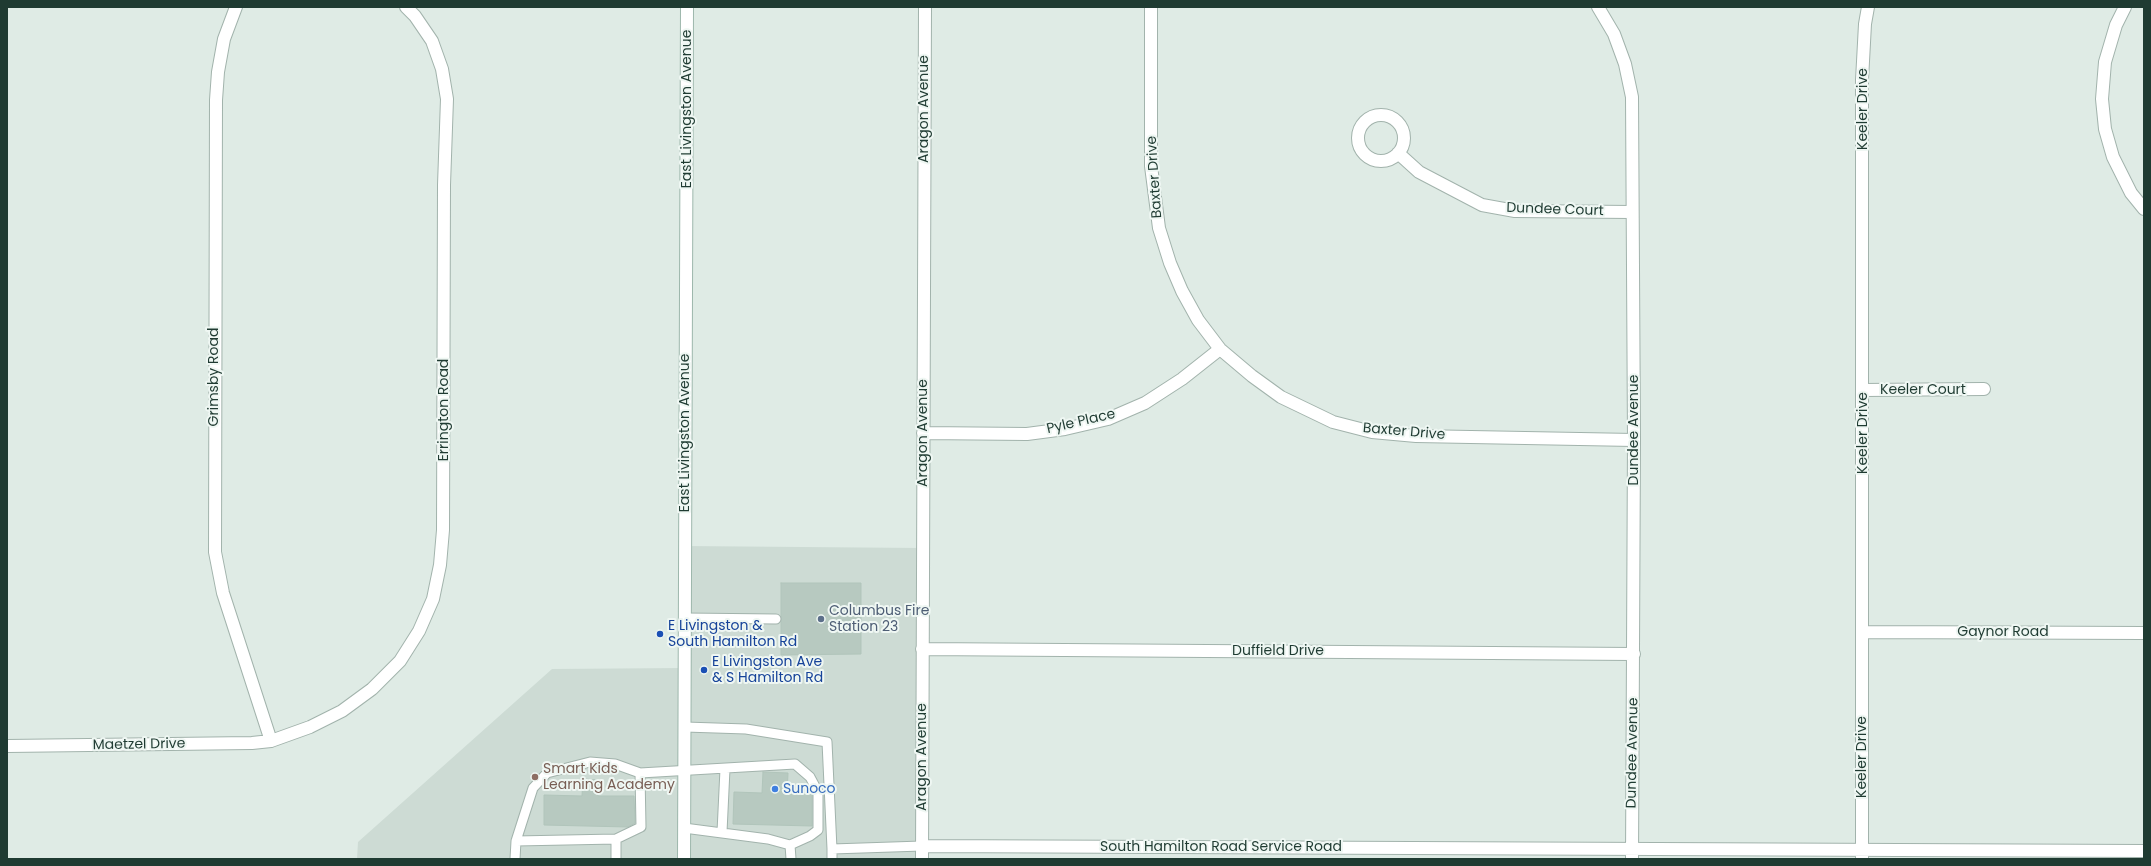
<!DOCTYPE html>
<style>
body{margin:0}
#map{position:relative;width:2151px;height:866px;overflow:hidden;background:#dfebe5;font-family:Poppins,sans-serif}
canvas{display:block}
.frame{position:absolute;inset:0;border:8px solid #1f3b32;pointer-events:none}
</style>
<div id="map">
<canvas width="2151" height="866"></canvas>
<div class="frame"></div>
</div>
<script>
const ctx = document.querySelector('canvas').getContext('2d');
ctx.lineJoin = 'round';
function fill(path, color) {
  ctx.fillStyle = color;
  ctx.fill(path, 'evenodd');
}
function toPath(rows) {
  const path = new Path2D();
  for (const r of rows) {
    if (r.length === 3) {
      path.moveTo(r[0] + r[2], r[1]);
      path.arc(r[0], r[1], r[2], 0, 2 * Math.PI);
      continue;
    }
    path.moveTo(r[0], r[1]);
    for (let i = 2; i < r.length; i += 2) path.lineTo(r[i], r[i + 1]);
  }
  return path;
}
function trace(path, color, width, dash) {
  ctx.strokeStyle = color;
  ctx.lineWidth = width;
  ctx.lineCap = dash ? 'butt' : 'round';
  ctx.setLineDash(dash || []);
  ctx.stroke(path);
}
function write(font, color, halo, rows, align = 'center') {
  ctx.font = font + ' Poppins,sans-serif';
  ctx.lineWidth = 4;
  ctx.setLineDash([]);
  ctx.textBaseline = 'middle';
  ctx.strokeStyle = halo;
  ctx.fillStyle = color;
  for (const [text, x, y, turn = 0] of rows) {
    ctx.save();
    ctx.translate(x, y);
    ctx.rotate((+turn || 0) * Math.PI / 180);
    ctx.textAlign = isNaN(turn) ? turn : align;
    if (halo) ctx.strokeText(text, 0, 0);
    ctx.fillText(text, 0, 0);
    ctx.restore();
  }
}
fill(toPath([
 [683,546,921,548,922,859,357,859,358,842,552,669,683,668]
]), '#cddbd4');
const building = toPath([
 [781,583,861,583,861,654,781,655,781,583],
 [763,772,788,773,787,794,812,794,812,826,733,824,734,792,762,793,763,772],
 [583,779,598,780,598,796,634,796,635,823,628,827,544,825,544,795,582,796,583,779]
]);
fill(building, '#b7c9c0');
trace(building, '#b1c5bb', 1);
const service = toPath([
 [685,618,776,619],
 [685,727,746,729,827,742,832,849],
 [684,828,768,839,790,845,791,859],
 [722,832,725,769],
 [616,839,641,827,640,773,795,764,810,777,818,792,818,830,810,836,790,845],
 [516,841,533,788,547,773,590,762,615,764,640,773],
 [515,859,516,841,616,839,616,859],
 [832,859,832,849,922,846]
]);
const minor = toPath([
 [236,7,224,39,218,72,216,100,215,552,223,593,271,741],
 [1151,7,1151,166,1159,228,1170,263,1182,291,1198,320,1220,349,1252,376,1281,397,1333,422,1372,432,1416,436,1634,440],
 [1598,7,1614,34,1625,64,1632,97,1634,440,1632,859],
 [2125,7,2116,25,2105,62,2102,99,2105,129,2113,157,2131,193,2144,209],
 [1381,138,23],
 [1398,153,1419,172,1482,205,1515,211,1632,212],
 [1863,390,1984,389],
 [923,433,1027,434,1065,429,1108,419,1145,403,1182,379,1220,349],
 [1863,632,2144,633],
 [922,649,1634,654],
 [7,746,252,743,271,741,310,727,342,711,372,689,400,661,419,631,433,599,440,565,443,530,444,185,447,99,442,69,432,41,415,16,406,7],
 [922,846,2144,851],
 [922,859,925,7],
 [1862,859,1862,80,1865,24,1868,7]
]);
const secondary = toPath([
 [684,859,687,7]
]);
trace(service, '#a2b3ac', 11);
trace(minor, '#a2b3ac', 14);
trace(secondary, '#9db7ac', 14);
trace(service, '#fff', 9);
trace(minor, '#fff', 12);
trace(secondary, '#fff', 12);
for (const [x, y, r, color] of [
 [821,619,4,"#5c6f8a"],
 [660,634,4,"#1a4fb4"],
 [704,670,4,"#1a4fb4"],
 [535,777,4,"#8d6e63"],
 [775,789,4,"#3f7fe0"]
]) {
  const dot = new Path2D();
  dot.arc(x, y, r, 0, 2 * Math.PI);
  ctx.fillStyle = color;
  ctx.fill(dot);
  trace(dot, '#eff7f3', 1.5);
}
write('14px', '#1f3b32', '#eff7f3', [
 ["East Livingston Avenue",687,109,-90],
 ["Aragon Avenue",924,109,-90],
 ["Keeler Drive",1863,109,-90],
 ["Baxter Drive",1155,177,-94],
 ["Dundee Court",1555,210,2],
 ["Grimsby Road",214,377,-90],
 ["Keeler Court",1923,390],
 ["Errington Road",444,410,-90],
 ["Pyle Place",1081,422,-13],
 ["Dundee Avenue",1634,430,-90],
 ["Baxter Drive",1404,432,5],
 ["East Livingston Avenue",685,433,-90],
 ["Aragon Avenue",923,433,-90],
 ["Keeler Drive",1863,433,-90],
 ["Gaynor Road",2003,632],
 ["Duffield Drive",1278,651],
 ["Maetzel Drive",139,745,-1],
 ["Dundee Avenue",1633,753,-89],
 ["Aragon Avenue",922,757,-90],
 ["Keeler Drive",1862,757,-90],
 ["South Hamilton Road Service Road",1221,847]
]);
write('14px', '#4e5e75', '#eff7f3', [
 ["Columbus Fire",829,611],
 ["Station 23",829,627]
], 'left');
write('14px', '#164399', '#eff7f3', [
 ["E Livingston &",668,626],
 ["South Hamilton Rd",668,642],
 ["E Livingston Ave",712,662],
 ["& S Hamilton Rd",712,678]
], 'left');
write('14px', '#785e54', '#eff7f3', [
 ["Smart Kids",543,769],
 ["Learning Academy",543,785]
], 'left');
write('14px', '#366cbe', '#eff7f3', [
 ["Sunoco",783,789]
], 'left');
</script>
